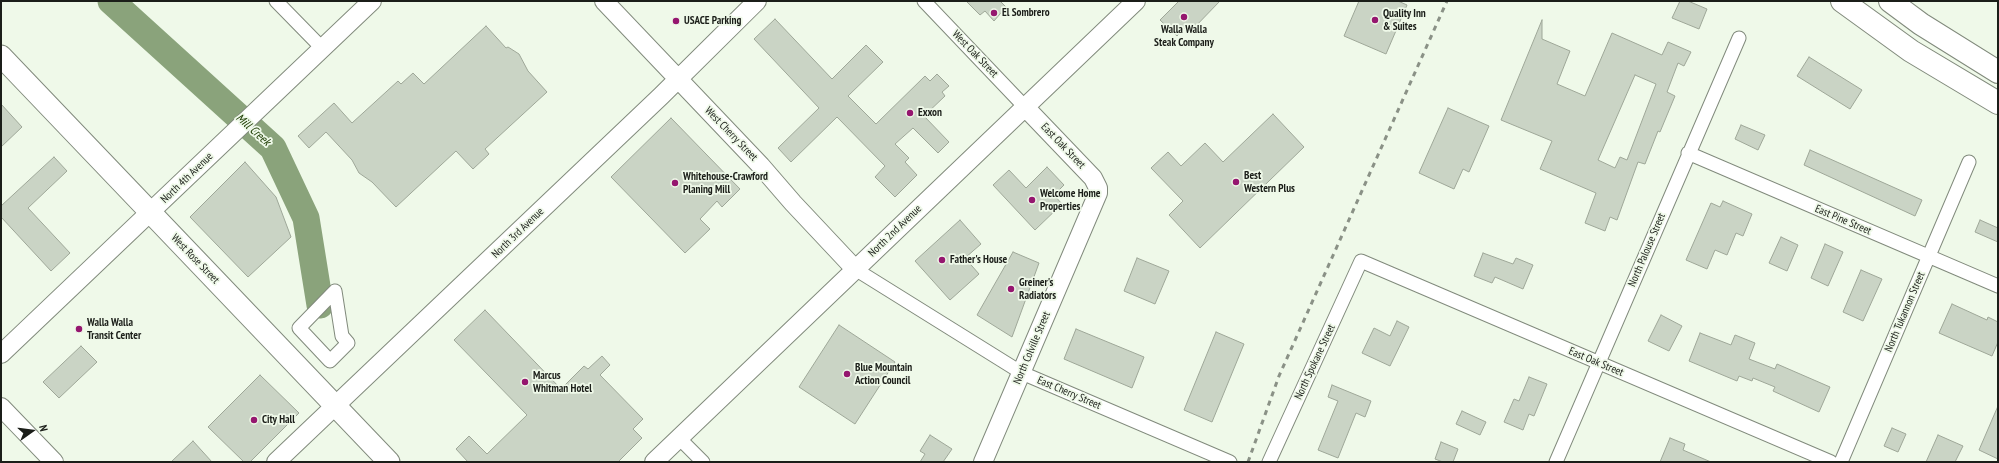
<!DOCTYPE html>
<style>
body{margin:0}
#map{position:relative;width:1999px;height:463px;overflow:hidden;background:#eff9e9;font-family:"PT Sans Narrow",sans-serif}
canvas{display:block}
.frame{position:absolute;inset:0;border:2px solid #1b1e19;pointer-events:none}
.north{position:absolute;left:12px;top:411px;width:40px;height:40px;-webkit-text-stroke:3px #eff9e9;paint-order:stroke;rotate:76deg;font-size:11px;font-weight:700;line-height:16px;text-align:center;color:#1b1e19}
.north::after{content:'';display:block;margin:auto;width:14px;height:18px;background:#1b1e19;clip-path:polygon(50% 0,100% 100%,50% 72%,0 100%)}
</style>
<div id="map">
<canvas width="1999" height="463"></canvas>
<div class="frame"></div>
<div class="north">N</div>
</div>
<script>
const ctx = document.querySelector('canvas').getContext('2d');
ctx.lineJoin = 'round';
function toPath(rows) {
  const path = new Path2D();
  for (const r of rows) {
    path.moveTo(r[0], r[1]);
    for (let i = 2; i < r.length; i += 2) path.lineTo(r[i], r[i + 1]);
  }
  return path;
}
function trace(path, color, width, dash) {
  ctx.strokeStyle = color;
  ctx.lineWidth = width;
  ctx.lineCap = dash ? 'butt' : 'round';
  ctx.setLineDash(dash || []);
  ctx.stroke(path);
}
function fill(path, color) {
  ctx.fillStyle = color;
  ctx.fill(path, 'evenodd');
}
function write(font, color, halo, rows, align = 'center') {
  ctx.font = font + ' "PT Sans Narrow",sans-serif';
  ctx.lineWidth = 3.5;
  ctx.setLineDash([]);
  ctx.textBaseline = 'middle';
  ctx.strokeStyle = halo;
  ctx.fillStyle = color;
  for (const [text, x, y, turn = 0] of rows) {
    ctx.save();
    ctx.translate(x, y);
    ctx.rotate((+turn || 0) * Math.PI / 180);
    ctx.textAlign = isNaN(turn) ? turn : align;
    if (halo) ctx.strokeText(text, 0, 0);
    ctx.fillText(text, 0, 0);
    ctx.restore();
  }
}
trace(toPath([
 [111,1,273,148,306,218,320,305]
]), '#8aa37b', 27);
const building = toPath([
 [966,1,1000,1,1006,7,994,21,985,11,980,15,966,1],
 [1179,1,1220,1,1191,31,1186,27,1177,36,1160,20,1179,1],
 [1359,1,1398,1,1407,5,1386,54,1344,36,1359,1],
 [1680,1,1688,1,1707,9,1699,29,1672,18,1680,1],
 [775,19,832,79,866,45,883,62,848,96,876,124,925,76,930,81,937,74,949,86,942,92,945,96,924,116,949,142,938,153,913,128,895,144,909,158,905,162,917,175,895,197,875,177,885,166,837,117,791,162,778,148,819,108,754,39,775,19],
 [1542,20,1542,39,1570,51,1557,84,1585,96,1612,33,1662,55,1668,42,1691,52,1684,66,1678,63,1667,92,1675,96,1660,132,1658,131,1645,164,1638,162,1617,220,1610,217,1605,231,1585,223,1596,193,1540,169,1552,141,1501,120,1542,20],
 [1635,75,1656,84,1627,160,1620,157,1615,168,1598,160,1635,75],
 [486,26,506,48,508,47,519,54,528,71,547,92,485,149,489,154,473,169,456,151,396,207,372,182,359,173,352,160,326,132,309,148,298,136,334,103,352,123,398,81,401,84,413,73,424,84,486,26],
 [1809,57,1862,90,1850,109,1797,76,1809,57],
 [1,104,22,127,1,147,1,104],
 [1448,108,1489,126,1469,172,1463,169,1454,189,1419,173,1448,108],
 [1273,114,1304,147,1200,248,1169,215,1183,201,1151,168,1168,152,1181,166,1205,143,1223,162,1273,114],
 [671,118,740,189,722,207,717,201,700,219,710,229,685,253,611,177,671,118],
 [1741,125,1765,135,1758,150,1735,139,1741,125],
 [1810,150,1922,200,1915,216,1804,165,1810,150],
 [54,157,67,171,28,208,70,253,51,271,1,217,1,206,54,157],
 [245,162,276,197,291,237,248,277,190,217,245,162],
 [1047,167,1064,185,1054,195,1062,204,1035,230,993,185,1009,170,1026,188,1047,167],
 [1723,201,1752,214,1743,236,1736,233,1727,255,1715,250,1707,269,1686,260,1711,203,1720,207,1723,201],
 [960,220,981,244,965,258,979,274,950,300,915,261,960,220],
 [1980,220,1998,228,1998,242,1975,232,1980,220],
 [1781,237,1798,245,1787,271,1769,263,1781,237],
 [1825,244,1843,252,1828,286,1811,278,1825,244],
 [1013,252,1039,263,1012,337,977,315,1013,252],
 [1483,253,1513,264,1516,258,1533,265,1523,289,1495,277,1492,283,1474,276,1483,253],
 [1137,258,1169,271,1155,304,1124,291,1137,258],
 [1861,270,1882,279,1863,321,1843,312,1861,270],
 [1952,304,1987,320,1988,317,1998,322,1998,342,1992,356,1939,333,1952,304],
 [485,310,561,389,584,366,588,369,602,356,610,365,600,375,643,419,633,429,642,438,618,462,468,462,456,449,469,436,487,454,527,415,454,340,485,310],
 [1661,315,1682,326,1669,351,1648,341,1661,315],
 [1397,321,1409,327,1390,366,1362,353,1374,328,1390,336,1397,321],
 [839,325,895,362,855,424,799,387,839,325],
 [1076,329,1144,357,1132,388,1064,359,1076,329],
 [1216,332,1244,344,1212,422,1184,410,1216,332],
 [1700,333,1731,345,1735,335,1755,343,1749,359,1775,369,1777,364,1830,387,1819,412,1773,391,1775,387,1753,378,1752,381,1739,376,1737,381,1689,361,1700,333],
 [81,346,97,362,59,398,43,382,81,346],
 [260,375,299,413,250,462,244,462,208,427,260,375],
 [1529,377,1547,384,1534,416,1529,414,1523,430,1504,422,1514,399,1519,401,1529,377],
 [1332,385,1371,401,1365,417,1356,413,1338,458,1318,450,1338,401,1328,397,1332,385],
 [1998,406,1998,459,1979,450,1998,406],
 [1462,411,1486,422,1480,435,1456,424,1462,411],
 [1892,428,1906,434,1898,452,1884,446,1892,428],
 [930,435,952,449,943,462,920,462,925,454,920,451,930,435],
 [1938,435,1963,446,1955,462,1926,462,1938,435],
 [1670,438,1685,444,1683,450,1711,462,1660,462,1670,438],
 [193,441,212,462,171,462,193,441],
 [1441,442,1458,449,1453,462,1443,462,1435,459,1441,442]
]);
fill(building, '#cad4c5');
trace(building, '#9ea798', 1);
const street = toPath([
 [276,1,322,48],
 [924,1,1025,107],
 [1688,153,1998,286],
 [855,269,1022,373,1230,462],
 [335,291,342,336,348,343,330,361,299,328,335,291],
 [679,438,703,462],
 [1269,462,1361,261,1831,462],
 [1556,462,1739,38],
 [1841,462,1969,162]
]);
const secondary = toPath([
 [604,1,761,166,793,203,855,269],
 [1,354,372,1],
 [1,407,54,462],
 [276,462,661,96,757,1],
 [654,462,1136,1],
 [983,462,1098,193,1098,188,1093,178,1025,107]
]);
const primary = toPath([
 [1,56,389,462]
]);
const highway = toPath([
 [1842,1,1911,51,1998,103],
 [1890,1,1921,24,1998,72]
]);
trace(street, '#818a7c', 15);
trace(secondary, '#818a7c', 20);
trace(primary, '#818a7c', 23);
trace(highway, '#818a7c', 24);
trace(street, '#fff', 13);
trace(secondary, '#fff', 18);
trace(primary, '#fff', 21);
trace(highway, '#fff', 22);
trace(toPath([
 [1248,462,1279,376,1447,1]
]), '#8a9186', 3, [5, 5]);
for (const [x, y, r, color] of [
 [994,13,4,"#95166f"],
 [1184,17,4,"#95166f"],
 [1375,20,4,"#95166f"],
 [676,21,4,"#95166f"],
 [910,113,4,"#95166f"],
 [1236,182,4,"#95166f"],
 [675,183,4,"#95166f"],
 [1032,200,4,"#95166f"],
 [942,260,4,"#95166f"],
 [1011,289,4,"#95166f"],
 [79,329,4,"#95166f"],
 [847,374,4,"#95166f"],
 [525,382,4,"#95166f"],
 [254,420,4,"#95166f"]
]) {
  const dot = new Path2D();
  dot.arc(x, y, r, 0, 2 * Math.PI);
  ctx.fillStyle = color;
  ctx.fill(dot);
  trace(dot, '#eff9e9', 1.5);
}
write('bold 11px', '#1b1e19', '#eff9e9', [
 ["El Sombrero",1002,13],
 ["Quality Inn",1383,14],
 ["& Suites",1383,27],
 ["USACE Parking",684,21],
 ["Walla Walla",1184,30,"center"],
 ["Steak Company",1184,43,"center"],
 ["Exxon",918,113],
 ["Best",1244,176],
 ["Western Plus",1244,189],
 ["Whitehouse-Crawford",683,177],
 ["Planing Mill",683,190],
 ["Welcome Home",1040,194],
 ["Properties",1040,207],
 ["Father's House",950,260],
 ["Greiner's",1019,283],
 ["Radiators",1019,296],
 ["Walla Walla",87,323],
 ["Transit Center",87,336],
 ["Blue Mountain",855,368],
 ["Action Council",855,381],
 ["Marcus",533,376],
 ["Whitman Hotel",533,389],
 ["City Hall",262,420]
], 'left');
write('11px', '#1b1e19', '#eff9e9', [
 ["West Oak Street",975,54,46],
 ["West Cherry Street",731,134,46],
 ["East Oak Street",1063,146,46],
 ["North 4th Avenue",187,178,-44],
 ["East Pine Street",1843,220,23],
 ["North 2nd Avenue",895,231,-44],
 ["North 3rd Avenue",518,233,-44],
 ["North Palouse Street",1647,250,-67],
 ["West Rose Street",195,259,46],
 ["North Tukannon Street",1905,312,-67],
 ["North Colville Street",1032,348,-67],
 ["North Spokane Street",1315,362,-65],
 ["East Oak Street",1596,362,23],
 ["East Cherry Street",1069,393,23]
]);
write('italic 12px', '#1b3a00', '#eff9e9', [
 ["Mill Creek",253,130,42]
]);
</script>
